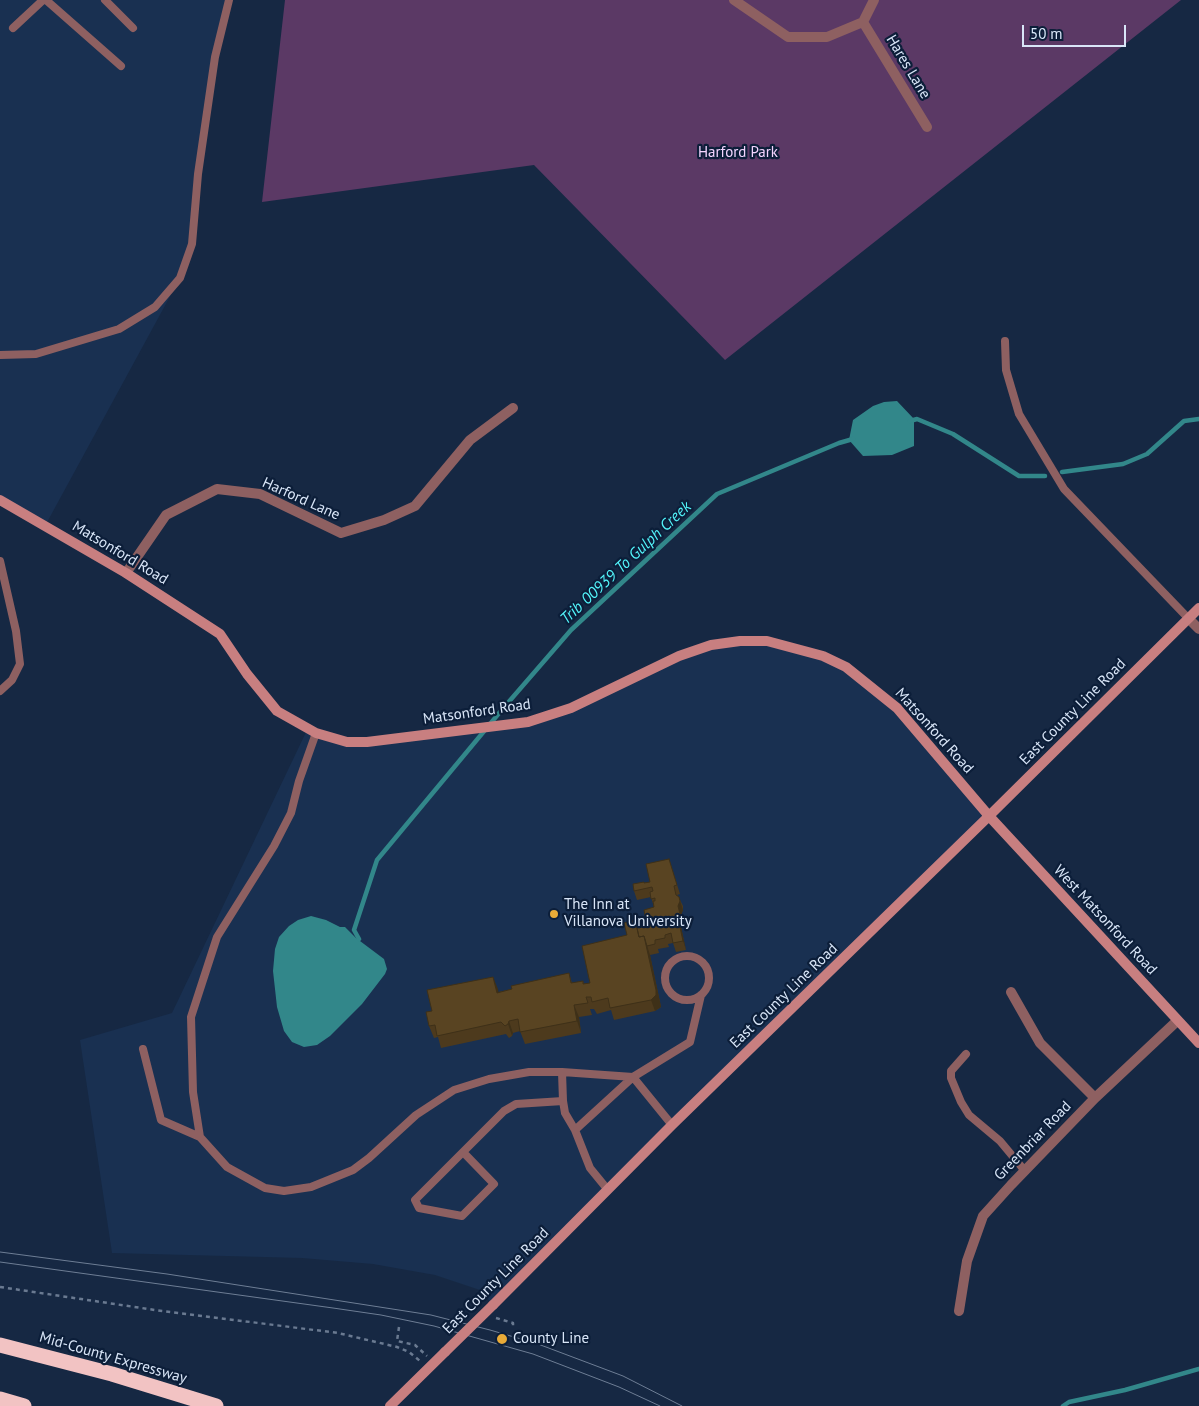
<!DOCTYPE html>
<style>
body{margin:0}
#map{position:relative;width:1199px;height:1406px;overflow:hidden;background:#162843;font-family:"PT Sans",sans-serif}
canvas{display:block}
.scale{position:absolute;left:1022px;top:25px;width:104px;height:22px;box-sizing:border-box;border:2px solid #d9e6f8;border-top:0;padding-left:6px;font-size:15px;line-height:18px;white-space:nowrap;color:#d9e6f8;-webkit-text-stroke:4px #0c1e39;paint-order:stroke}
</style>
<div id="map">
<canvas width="1199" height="1406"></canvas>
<div class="scale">50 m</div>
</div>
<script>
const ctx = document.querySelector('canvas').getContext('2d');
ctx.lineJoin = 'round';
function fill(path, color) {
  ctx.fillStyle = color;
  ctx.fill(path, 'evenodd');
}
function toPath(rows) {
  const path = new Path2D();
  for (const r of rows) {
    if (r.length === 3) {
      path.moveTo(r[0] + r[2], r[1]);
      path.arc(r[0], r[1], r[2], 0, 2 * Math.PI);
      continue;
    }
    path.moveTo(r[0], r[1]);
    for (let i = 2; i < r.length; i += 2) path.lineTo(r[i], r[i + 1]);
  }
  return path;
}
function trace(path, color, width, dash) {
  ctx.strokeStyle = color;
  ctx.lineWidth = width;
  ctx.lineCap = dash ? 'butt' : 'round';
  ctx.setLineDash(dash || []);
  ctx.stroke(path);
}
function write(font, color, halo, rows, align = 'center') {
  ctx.font = font + ' "PT Sans",sans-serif';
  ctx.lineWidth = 4.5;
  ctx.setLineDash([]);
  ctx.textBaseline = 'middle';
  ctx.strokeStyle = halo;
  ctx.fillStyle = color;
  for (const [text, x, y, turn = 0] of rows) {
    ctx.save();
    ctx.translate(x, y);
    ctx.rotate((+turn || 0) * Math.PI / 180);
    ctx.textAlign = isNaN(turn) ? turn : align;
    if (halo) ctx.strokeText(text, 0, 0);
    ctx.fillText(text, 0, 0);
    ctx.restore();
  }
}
fill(toPath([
 [0,0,229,0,215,57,192,244,180,278,45,526,0,500],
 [740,641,823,656,870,685,989,816,493,1305,480,1290,435,1275,373,1264,302,1258,112,1253,80,1040,172,1013,308,728,347,742,528,722,679,656]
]), '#193051');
fill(toPath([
 [285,0,1181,0,725,360,534,165,262,202]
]), '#5b3965');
fill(toPath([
 [897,401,914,419,914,446,892,455,863,456,849,440,853,420,873,406,884,402],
 [311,916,326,920,340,927,345,927,356,938,384,959,387,969,385,974,362,1004,330,1036,317,1045,304,1047,292,1042,284,1031,277,1007,273,971,275,949,279,937,289,926,298,920]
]), '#32878a');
trace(toPath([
 [910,421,917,419,953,434,1019,476,1045,476],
 [1062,472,1123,464,1147,454,1184,421,1199,419],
 [359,939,354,930,377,860,500,712,571,630,717,494,839,443,853,439],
 [1063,1406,1069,1402,1125,1390,1199,1369]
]), '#32878a', 4.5);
trace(toPath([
 [0,1287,155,1310,338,1333,397,1347,409,1352,420,1361],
 [496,1318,513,1323,513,1326],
 [399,1327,397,1341,415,1345,427,1356]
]), '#6a7a91', 2.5, [4, 4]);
trace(toPath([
 [46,0,121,66],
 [105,0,133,28],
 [13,28,43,0],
 [1005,341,1006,370,1019,414,1064,489,1188,618],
 [0,355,36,354,119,329,155,307,180,278,192,244,198,174,215,57,229,0],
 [0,561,16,631,20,664,12,680,0,691],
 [687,978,22],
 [143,1049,161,1120,200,1137,193,1092,191,1017,217,937,274,846,291,813,299,781,316,733],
 [966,1054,951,1071,951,1078,961,1102,969,1115,1000,1141,1025,1171],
 [672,1125,633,1077,562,1072,563,1101,565,1113,575,1130,633,1077,690,1042,701,995],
 [575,1130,590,1168,608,1190],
 [200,1137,227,1167,265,1188,284,1191,311,1187,353,1170,369,1158,416,1115,454,1090,489,1079,529,1072,562,1072],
 [463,1152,494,1184,462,1216,419,1208,415,1200,504,1111,516,1104,563,1101]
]), '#8e6061', 8);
trace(toPath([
 [734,0,788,37,827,37,863,22,927,127],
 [863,22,874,0],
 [126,573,166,515,217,489,260,494,341,533,384,520,415,506,470,440,513,408],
 [1188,618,1199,629],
 [1011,992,1040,1043,1095,1098],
 [959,1311,967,1261,983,1216,1011,1185,1095,1098,1177,1021]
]), '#8e6061', 10);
trace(toPath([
 [0,500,126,573,220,634,247,674,277,711,316,733,347,742,367,742,528,722,571,708,679,656,711,645,740,641,767,641,823,656,846,667,897,708,989,816,1199,1043],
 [493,1305,672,1125,989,816,1199,608],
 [390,1406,445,1352]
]), '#c87f80', 10);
trace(toPath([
 [0,1345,112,1374,216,1406],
 [0,1399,24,1406]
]), '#f2c3c3', 15);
trace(toPath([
 [0,1252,167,1274,431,1315,490,1330,538,1344,623,1376,682,1406],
 [0,1262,333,1308,381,1315,434,1326,533,1354,619,1387,660,1406]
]), '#6e7e95', 1);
trace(toPath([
 [445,1352,493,1305]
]), '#c87f80', 10);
fill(toPath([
 [669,859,680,894,677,895,678,896,683,906,683,910,681,915,684,927,681,927,686,950,676,952,673,943,668,944,669,947,658,949,659,953,650,955,660,1002,661,1007,655,1011,614,1020,611,1010,597,1014,594,1009,590,1009,592,1015,579,1017,581,1033,525,1044,520,1031,513,1033,512,1036,509,1038,506,1034,441,1048,438,1037,434,1038,429,1026,432,1011,493,977,498,992,512,989,569,973,572,983,583,981,584,984,590,983,636,923,646,921,654,907,651,897,637,900,634,891,645,883,650,882]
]), '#4d3a1d');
fill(toPath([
 [679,897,683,910,681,915,684,927,678,906],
 [678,918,681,927,686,950,683,941],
 [644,936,650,955,660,1002,661,1007,655,1011,651,1000],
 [493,977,498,989,501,1005,497,993],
 [574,1005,579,1017,581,1033,577,1021],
 [509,1021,513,1033,512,1036,508,1024]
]), '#3e3018');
const building = toPath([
 [669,859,677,885,674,886,676,895,679,897,680,901,678,906,681,918,678,918,683,941,673,943,671,933,665,935,665,938,655,940,655,944,647,946,644,936,639,937,636,923,646,921,644,910,654,907,653,901,655,901,655,898,651,899,650,892,653,891,652,887,634,891,633,884,644,882,644,883,650,882,646,864,669,859],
 [635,920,639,937,644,936,656,990,656,995,651,1000,610,1008,608,998,592,1002,591,997,586,997,588,1003,574,1005,577,1021,520,1032,518,1019,509,1021,508,1024,505,1026,501,1022,437,1036,435,1025,429,1026,426,1012,432,1011,427,990,493,977,497,993,512,989,511,986,569,973,571,983,583,981,583,984,590,983,582,946,627,935,624,923,635,920]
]);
fill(building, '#594422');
trace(building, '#3e3018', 1);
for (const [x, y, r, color] of [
 [554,914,5,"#e9ab38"],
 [502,1339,6,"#e9ab38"]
]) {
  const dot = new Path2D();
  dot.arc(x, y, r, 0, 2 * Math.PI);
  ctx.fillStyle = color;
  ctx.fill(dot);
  trace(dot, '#0c1e39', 2);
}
write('15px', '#d9e6f8', '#0c1e39', [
 ["Hares Lane",908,67,59],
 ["Harford Lane",301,499,24],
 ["Matsonford Road",120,553,31],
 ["Matsonford Road",477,712,-8],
 ["East County Line Road",1073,712,-45],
 ["Matsonford Road",934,731,48],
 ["West Matsonford Road",1105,920,47],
 ["East County Line Road",784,996,-44],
 ["Greenbriar Road",1033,1141,-46],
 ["East County Line Road",496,1281,-45],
 ["Mid-County Expressway",113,1358,16]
]);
write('15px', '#f5d5ff', '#0c1e39', [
 ["Harford Park",738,153]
]);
write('15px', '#d9e6f8', '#0c1e39', [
 ["The Inn at",564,905],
 ["Villanova University",564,922],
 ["County Line",513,1339]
], 'left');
write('italic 16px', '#53f4fa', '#0c1e39', [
 ["Trib 00939 To Gulph Creek",626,563,-43]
]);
</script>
